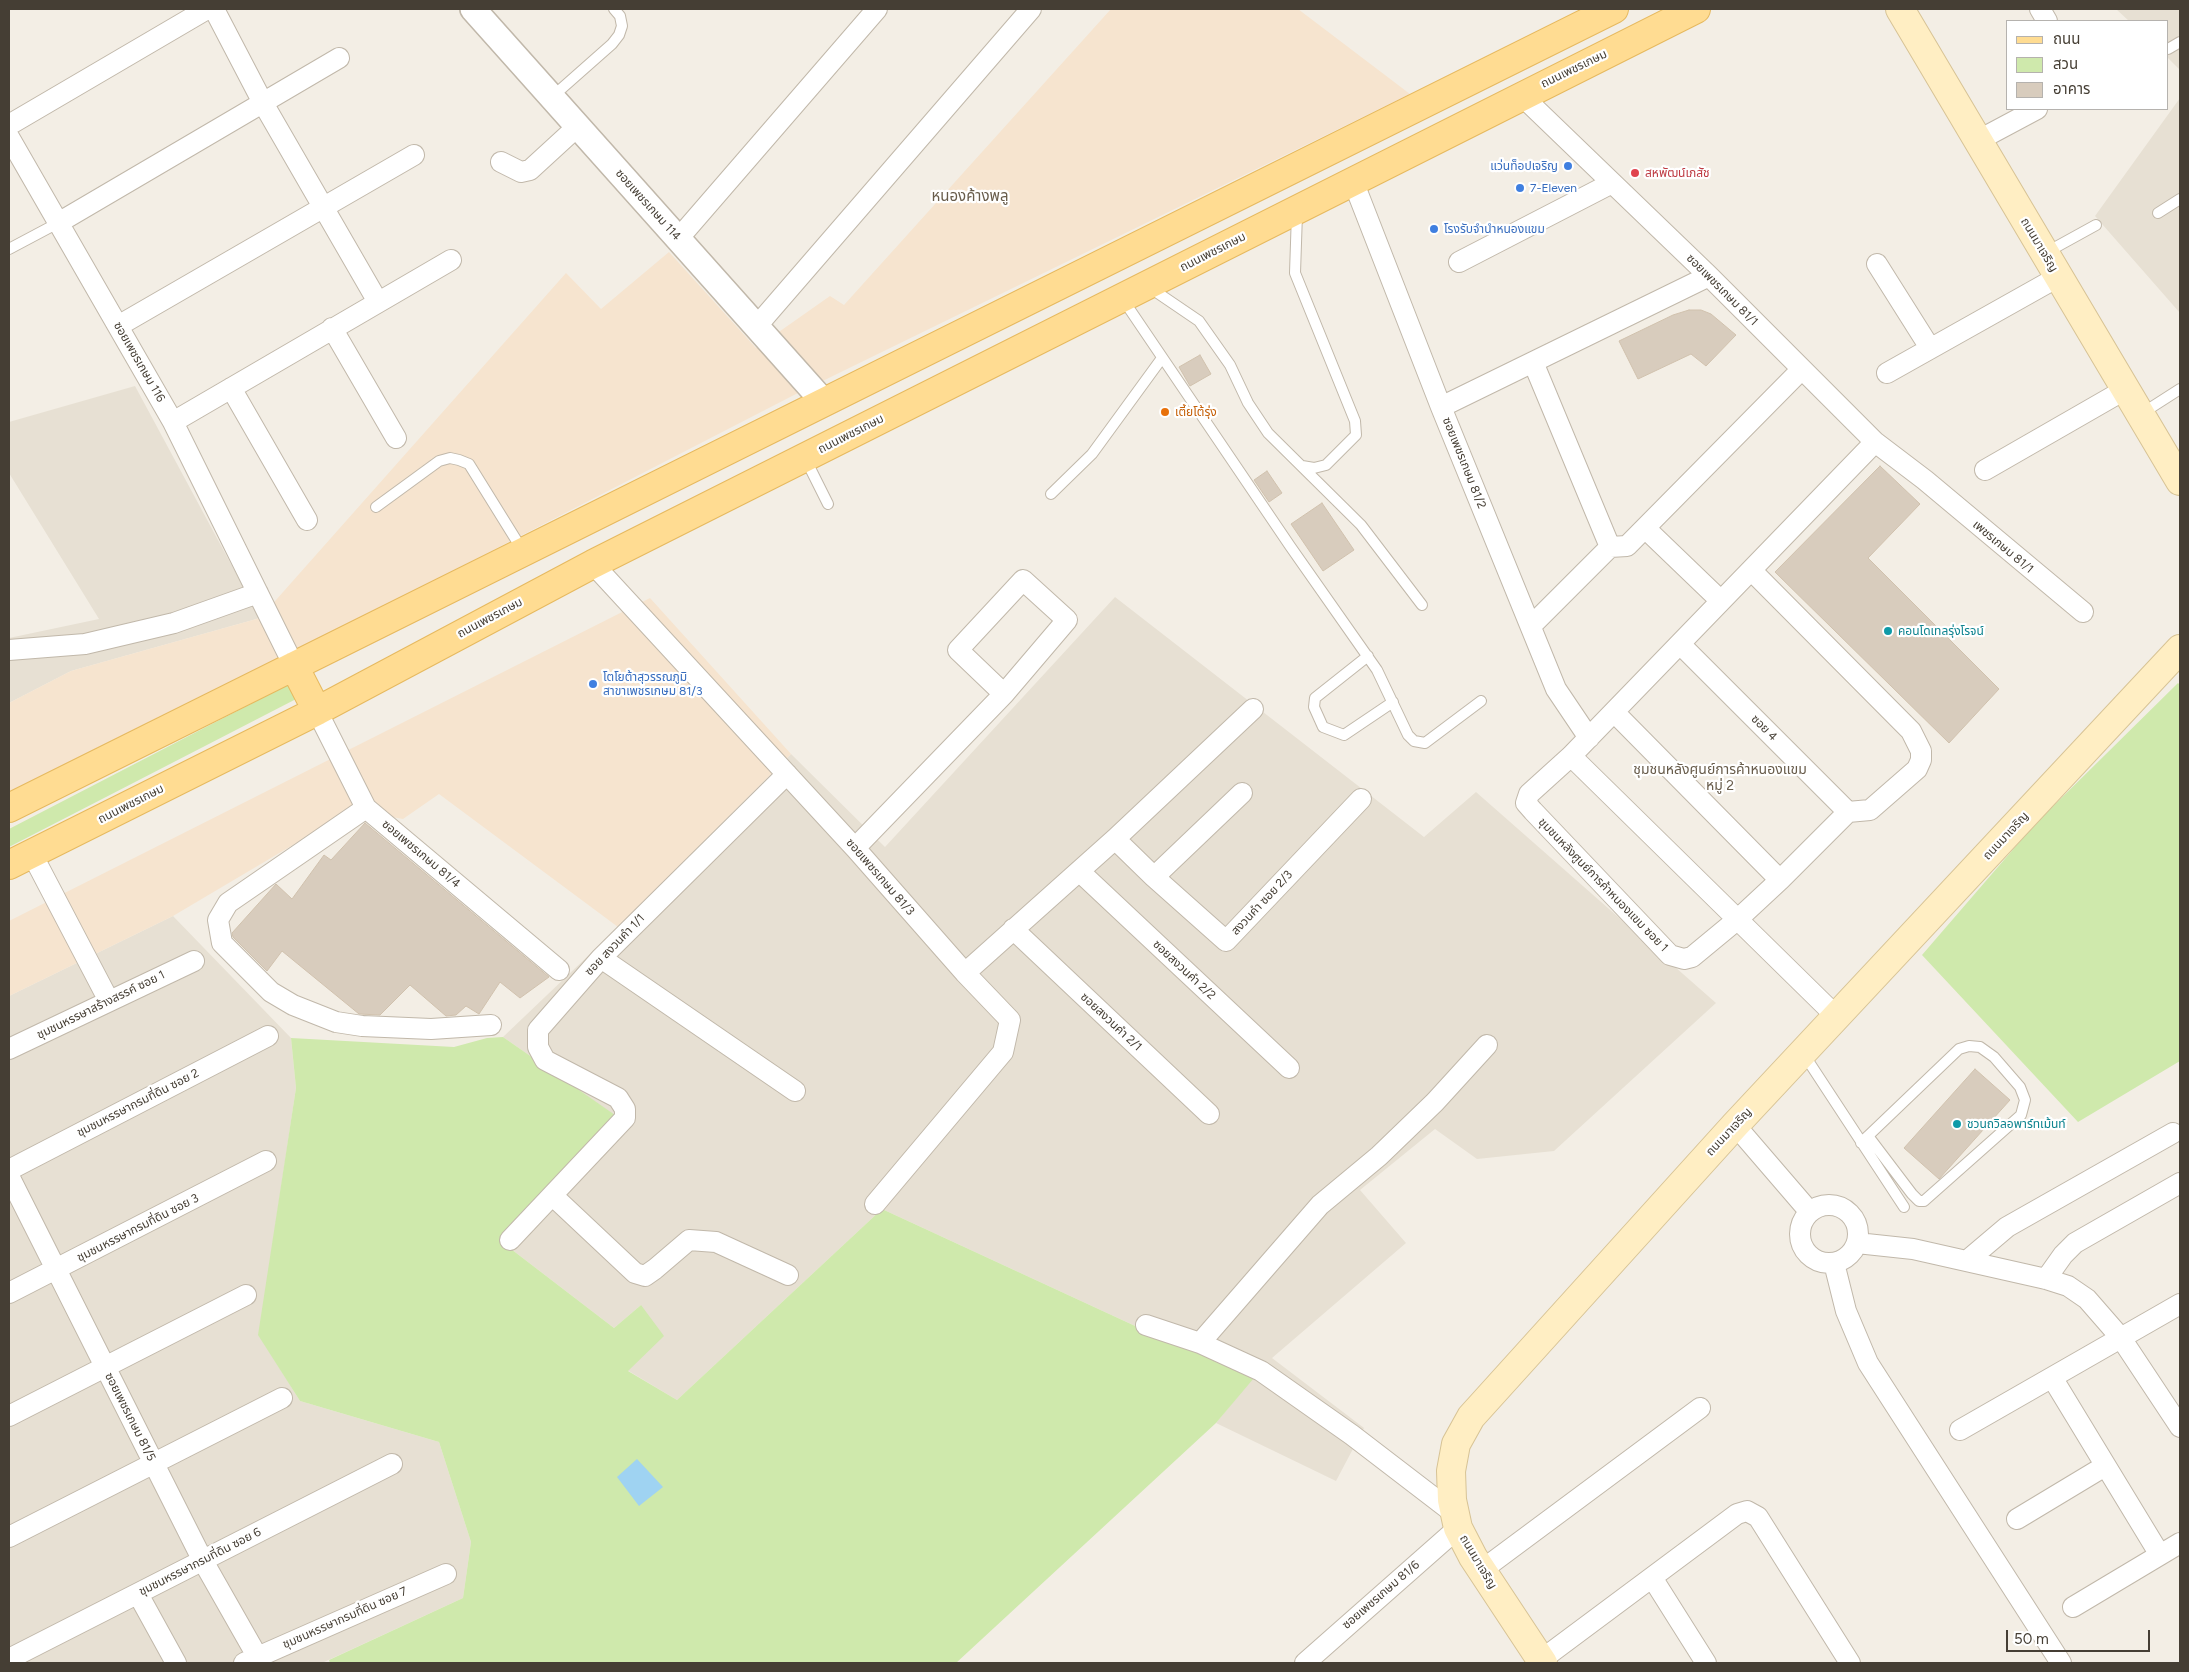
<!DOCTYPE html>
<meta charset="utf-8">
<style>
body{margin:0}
#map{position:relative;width:2189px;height:1672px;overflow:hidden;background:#f3eee5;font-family:Figtree,"Noto Sans Thai",sans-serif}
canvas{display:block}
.frame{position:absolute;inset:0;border:10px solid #453e34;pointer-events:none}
.legend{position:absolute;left:2006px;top:20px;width:162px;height:90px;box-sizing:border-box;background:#fff;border:1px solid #b5b2ae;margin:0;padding:6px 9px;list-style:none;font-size:15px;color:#453e34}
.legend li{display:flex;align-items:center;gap:10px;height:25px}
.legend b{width:25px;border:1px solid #b5b2ae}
.scale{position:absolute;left:2006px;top:1630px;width:144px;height:22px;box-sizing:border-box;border:2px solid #453e34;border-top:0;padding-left:6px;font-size:15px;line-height:18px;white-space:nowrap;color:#453e34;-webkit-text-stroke:4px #fff;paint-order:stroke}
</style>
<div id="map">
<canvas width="2189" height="1672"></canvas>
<div class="frame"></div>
<ul class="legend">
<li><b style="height:6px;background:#ffdc92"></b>ถนน</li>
<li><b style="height:14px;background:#cfe9ac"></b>สวน</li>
<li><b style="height:14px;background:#d8ccbd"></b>อาคาร</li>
</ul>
<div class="scale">50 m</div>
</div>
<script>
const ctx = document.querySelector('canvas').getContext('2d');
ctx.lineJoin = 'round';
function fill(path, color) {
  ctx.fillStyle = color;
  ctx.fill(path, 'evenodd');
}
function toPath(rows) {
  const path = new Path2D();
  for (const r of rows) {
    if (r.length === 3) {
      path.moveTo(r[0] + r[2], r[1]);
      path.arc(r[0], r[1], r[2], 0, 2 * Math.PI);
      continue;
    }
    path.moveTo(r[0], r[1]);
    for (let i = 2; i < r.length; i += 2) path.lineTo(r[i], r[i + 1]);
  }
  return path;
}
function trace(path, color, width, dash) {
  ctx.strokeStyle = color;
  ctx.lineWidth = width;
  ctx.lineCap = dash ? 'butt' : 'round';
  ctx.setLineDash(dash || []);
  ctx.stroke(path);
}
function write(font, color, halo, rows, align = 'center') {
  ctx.font = font + ' Figtree,"Noto Sans Thai",sans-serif';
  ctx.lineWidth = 4.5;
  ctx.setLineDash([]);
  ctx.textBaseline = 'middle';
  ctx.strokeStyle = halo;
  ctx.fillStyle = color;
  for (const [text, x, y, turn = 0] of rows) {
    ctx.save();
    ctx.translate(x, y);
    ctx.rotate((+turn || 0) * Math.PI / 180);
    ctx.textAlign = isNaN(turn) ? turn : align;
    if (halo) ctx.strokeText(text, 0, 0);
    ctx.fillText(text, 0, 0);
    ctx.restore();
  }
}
fill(toPath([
 [2116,9,2180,9,2180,70,2168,58,2168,21,2129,21],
 [2180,98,2180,313,2095,216],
 [135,386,260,618,71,671,9,703,9,638,99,619,9,473,9,422],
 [1115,597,1424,837,1476,792,1716,1003,1554,1151,1477,1159,1435,1129,1360,1190,1406,1243,1272,1358,1364,1428,1336,1481,1216,1423,1253,1377,1133,1325,882,1209,677,1400,627,1370,641,1305,614,1328,511,1249,614,1115,503,1037,611,934,791,754,885,847],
 [173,916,291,1038,296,1088,259,1335,300,1401,439,1442,471,1542,463,1598,322,1663,9,1663,9,996]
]), '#e7e0d3');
fill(toPath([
 [1111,9,1298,9,1410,94,796,394,280,660,9,796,9,703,71,671,260,618,566,273,601,309,669,252,756,348,830,296,844,305],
 [650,598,791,754,618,927,439,794,403,819,352,810,173,916,9,996,9,921]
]), '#f6e4cf');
fill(toPath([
 [291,683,300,697,9,847,9,829],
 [2178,683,2180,685,2180,1061,2078,1122,1922,955,2035,824],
 [503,1037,615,1115,511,1249,614,1328,641,1305,664,1336,628,1371,677,1400,882,1209,1133,1325,1254,1378,1216,1423,956,1663,330,1663,329,1660,463,1598,471,1542,439,1442,300,1401,258,1335,296,1088,291,1038,454,1047,487,1038]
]), '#cfe9ac');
fill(toPath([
 [637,1459,663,1487,639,1506,617,1477]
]), '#9fd3f2');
const building = toPath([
 [1689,310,1701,310,1711,314,1736,335,1706,366,1691,354,1638,379,1619,341,1673,315,1689,310],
 [1200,355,1211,374,1190,386,1179,367,1200,355],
 [1880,466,1920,504,1868,558,1999,689,1949,743,1775,572,1880,466],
 [1267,471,1282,493,1269,502,1254,480,1267,471],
 [1322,503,1354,550,1323,571,1291,524,1322,503],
 [365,823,549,977,520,998,500,982,479,1014,466,1006,456,1015,446,1016,410,985,380,1015,359,1014,282,951,267,971,233,937,232,933,276,884,292,899,324,855,331,860,365,823],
 [1975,1069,2010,1100,1939,1179,1904,1148,1975,1069]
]);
fill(building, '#d8ccbd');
trace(building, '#d0c1ad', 1);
const service = toPath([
 [2168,49,2180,42],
 [552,97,612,44,619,35,622,26,620,16,614,9],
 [1297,213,1295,273,1355,421,1356,435,1326,465,1314,468,1302,466],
 [2158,213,2180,199],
 [9,249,58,223],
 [2047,252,2096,225],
 [1149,287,1199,321,1230,365,1248,403,1268,433,1361,525,1422,605],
 [1122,298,1290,546,1377,670,1408,735,1414,741,1425,743,1481,701],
 [2141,414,2180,389],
 [805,458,828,504],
 [1051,494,1092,454,1162,358],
 [376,507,439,461,450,458,459,460,469,464,523,551],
 [1368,656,1315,698,1314,707,1323,727,1344,735,1393,702],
 [1803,1053,1904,1207],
 [1861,1143,1868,1136,1959,1049,1969,1046,1980,1047,1994,1057,2020,1087,2025,1100,2021,1115,1924,1201,1919,1201,1912,1194,1868,1136]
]);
const minor = toPath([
 [214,9,263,103,378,302],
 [2040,9,2047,21],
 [1522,96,1709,276,1875,442,1925,480,2083,612],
 [9,125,207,9],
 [9,137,173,422,294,666],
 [1977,141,2037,109],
 [501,162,521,172,530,170,578,126],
 [1353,181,1441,407,1556,689,1589,738],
 [58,223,339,58],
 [678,239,877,9],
 [1459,262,1612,183],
 [1877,264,1930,348],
 [118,326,414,155],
 [756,327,1031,9],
 [332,328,396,438],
 [1533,362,1610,547],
 [1887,373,2058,277],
 [231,388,307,520],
 [1441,407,1709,276],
 [173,422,451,260],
 [1985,470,2126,389],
 [1645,528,1721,601],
 [593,564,855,848,965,973,1010,1020,1003,1052,875,1204],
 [1751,570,1911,731,1921,751,1921,760,1917,769,1870,810,1848,812,1780,880,1738,919,1692,957,1684,959,1670,955,1533,811,1526,803,1529,794,1571,756,1875,442],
 [1531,626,1610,547,1627,546,1801,370],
 [1680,644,1848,812],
 [9,650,85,644,174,623,258,593],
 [317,711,366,808,559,970],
 [1614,712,1780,880],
 [1571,756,1837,1017],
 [366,808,228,903,218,920,222,943,271,992,293,1005,336,1022,362,1026,431,1029,491,1025],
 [1115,839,1154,877,1226,941,1361,799],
 [855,848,1004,694,1067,620,1023,580,958,650,1004,694],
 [32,854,109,1001],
 [1079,871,1289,1068],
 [1154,877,1242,793],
 [1013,929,1209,1114],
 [601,958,795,1091],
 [965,973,1115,839,1253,709],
 [9,1049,194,961],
 [1735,1125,1809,1211],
 [9,1170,268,1036],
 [9,1176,203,1561,257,1656],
 [553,1196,635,1273,645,1276,655,1269,689,1240,716,1242,788,1275],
 [1829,1234,29],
 [510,1240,625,1118,625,1109,618,1098,545,1060,538,1047,538,1030,601,958,787,774],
 [1857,1243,1913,1249,2046,1279,2068,1286,2087,1299,2121,1338,2180,1427],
 [1968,1260,2007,1227,2173,1133],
 [1834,1263,1846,1311,1868,1363,2061,1663],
 [2046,1279,2063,1255,2075,1243,2180,1183],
 [9,1293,266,1161],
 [1146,1325,1200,1343],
 [2053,1379,2160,1555],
 [9,1416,246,1295],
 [1960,1430,2180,1304],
 [1455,1514,1352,1435,1261,1371,1200,1343,1320,1205,1379,1156,1435,1102,1487,1045],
 [2017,1519,2105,1466],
 [9,1537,282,1398],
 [1482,1570,1700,1408],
 [1653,1579,1706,1663],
 [138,1594,176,1663],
 [2073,1607,2180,1543],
 [9,1659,392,1464],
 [1541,1660,1737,1514,1747,1511,1758,1517,1850,1663],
 [244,1663,446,1574],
 [1305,1663,1458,1528]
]);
const tertiary = toPath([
 [473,9,823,401]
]);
const secondary = toPath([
 [1900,9,2180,481],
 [1543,1663,1473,1557,1458,1528,1452,1500,1451,1471,1456,1444,1471,1417,1735,1125,2180,649]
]);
const primary = toPath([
 [294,666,317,711],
 [9,808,1614,9],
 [9,865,317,711,593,564,1696,9]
]);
trace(service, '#c1b8aa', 12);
trace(minor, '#c1b8aa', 22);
trace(tertiary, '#c1b8aa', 28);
trace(secondary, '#d7c395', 30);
trace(primary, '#e6b95f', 30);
trace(service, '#fff', 10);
trace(minor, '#fff', 20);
trace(tertiary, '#fff', 25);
trace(secondary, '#ffeec3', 28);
trace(primary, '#ffdc92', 28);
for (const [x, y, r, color] of [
 [1568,166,5,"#3f7fe0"],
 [1635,173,5,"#e0444e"],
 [1520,188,5,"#3f7fe0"],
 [1434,229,5,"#3f7fe0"],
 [1165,412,5,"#e8710a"],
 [1888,631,5,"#0f9aa8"],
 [593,684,5,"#3f7fe0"],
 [1957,1124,5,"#0f9aa8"]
]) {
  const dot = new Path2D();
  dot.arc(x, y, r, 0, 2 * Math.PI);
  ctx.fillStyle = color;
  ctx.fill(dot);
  trace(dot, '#fff', 2);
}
write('12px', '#453e34', '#fff', [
 ["ถนนเพชรเกษม",1574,69,-26],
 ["ซอยเพชรเกษม 114",648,205,48],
 ["ถนนมาเจริญ",2039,245,59],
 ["ถนนเพชรเกษม",1213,252,-27],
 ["ซอยเพชรเกษม 81/1",1722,290,45],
 ["ซอยเพชรเกษม 116",139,362,60],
 ["ถนนเพชรเกษม",851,434,-27],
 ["ซอยเพชรเกษม 81/2",1464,463,68],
 ["เพชรเกษม 81/1",2003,547,40],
 ["ถนนเพชรเกษม",490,618,-28],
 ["ซอย 4",1764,728,45],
 ["ถนนเพชรเกษม",131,804,-27],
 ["ถนนมาเจริญ",2006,836,-47],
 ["ซอยเพชรเกษม 81/4",421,854,40],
 ["ซอยเพชรเกษม 81/3",880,877,49],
 ["ชุมชนหลังศูนย์การค้าหนองแขม ซอย 1",1603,885,46],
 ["สงวนคำ ซอย 2/3",1262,903,-47],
 ["ซอย สงวนคำ 1/1",615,945,-46],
 ["ซอยสงวนคำ 2/2",1184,970,43],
 ["ชุมชนหรรษาสร้างสรรค์ ซอย 1",101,1005,-26],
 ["ซอยสงวนคำ 2/1",1111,1022,43],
 ["ชุมชนหรรษากรมที่ดิน ซอย 2",138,1103,-27],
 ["ถนนมาเจริญ",1729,1132,-47],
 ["ชุมชนหรรษากรมที่ดิน ซอย 3",138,1228,-27],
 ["ซอยเพชรเกษม 81/5",130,1417,63],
 ["ชุมชนหรรษากรมที่ดิน ซอย 6",200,1562,-27],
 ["ถนนมาเจริญ",1478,1562,59],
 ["ซอยเพชรเกษม 81/6",1381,1595,-41],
 ["ชุมชนหรรษากรมที่ดิน ซอย 7",345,1618,-24]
]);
write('12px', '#366cbe', '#fff', [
 ["แว่นท็อปเจริญ",1558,166,"right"],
 ["7-Eleven",1530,188],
 ["โรงรับจำนำหนองแขม",1444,229],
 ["โตโยต้าสุวรรณภูมิ",603,677],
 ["สาขาเพชรเกษม 81/3",603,691]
], 'left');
write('12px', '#be3a42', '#fff', [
 ["สหพัฒน์เภสัช",1645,173]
], 'left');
write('12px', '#c56008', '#fff', [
 ["เตี้ยโต้รุ่ง",1175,412]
], 'left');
write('12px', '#0d838f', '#fff', [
 ["คอนโดเทลรุ่งโรจน์",1898,631],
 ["ชวนถวิลอพาร์ทเม้นท์",1967,1124]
], 'left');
write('14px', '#685c4b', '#fff', [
 ["ชุมชนหลังศูนย์การค้าหนองแขม",1720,770],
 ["หมู่ 2",1720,786]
]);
write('15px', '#685c4b', '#fff', [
 ["หนองค้างพลู",970,197]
]);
</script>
